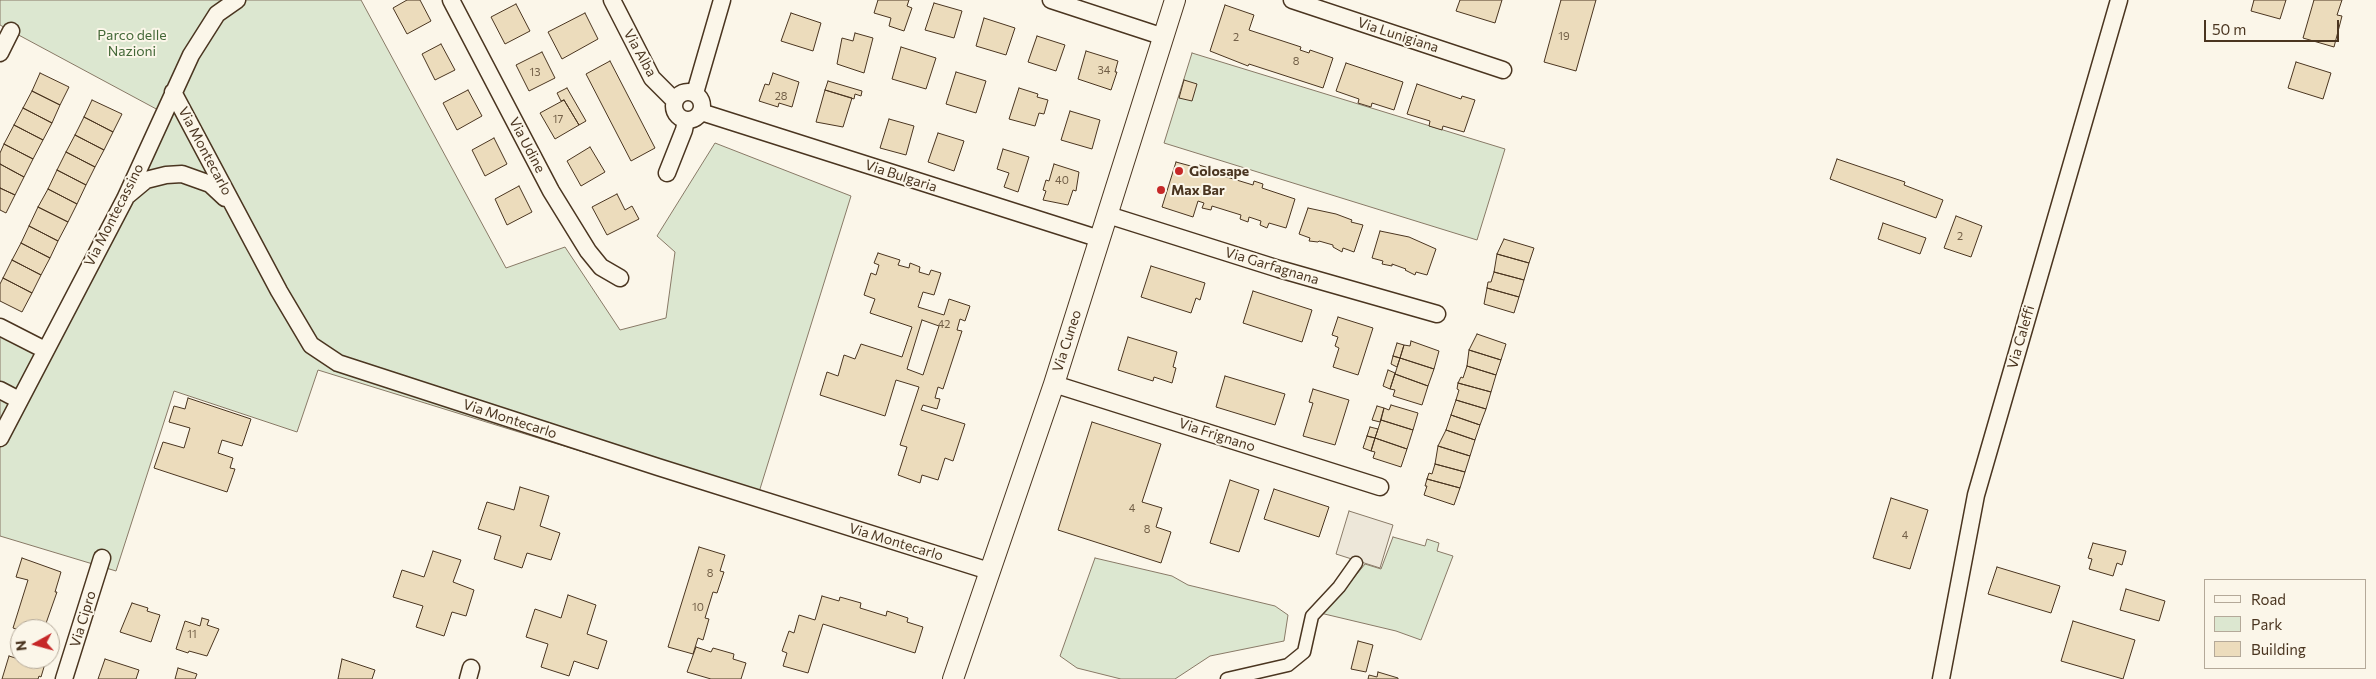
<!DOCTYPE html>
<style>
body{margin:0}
#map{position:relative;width:2376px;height:679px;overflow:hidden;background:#fbf6e9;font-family:Commissioner,sans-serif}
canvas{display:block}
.legend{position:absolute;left:2204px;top:579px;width:162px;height:90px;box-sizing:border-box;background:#fbf6e9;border:1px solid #b4a999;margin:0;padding:6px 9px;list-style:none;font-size:15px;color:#4a3520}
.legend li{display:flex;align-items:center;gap:10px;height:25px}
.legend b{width:25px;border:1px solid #b4a999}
.north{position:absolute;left:10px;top:619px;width:50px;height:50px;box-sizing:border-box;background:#fbf6e9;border:1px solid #b4a999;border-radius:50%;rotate:263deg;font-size:14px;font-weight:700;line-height:20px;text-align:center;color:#4a3520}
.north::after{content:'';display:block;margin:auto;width:18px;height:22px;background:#c62828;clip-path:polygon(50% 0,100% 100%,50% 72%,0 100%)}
.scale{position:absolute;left:2204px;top:20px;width:135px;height:22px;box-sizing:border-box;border:2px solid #4a3520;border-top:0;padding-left:6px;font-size:15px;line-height:18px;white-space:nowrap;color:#4a3520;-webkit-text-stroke:4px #fbf6e9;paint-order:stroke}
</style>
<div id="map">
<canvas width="2376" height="679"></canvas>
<ul class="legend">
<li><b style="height:6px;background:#fbf6e9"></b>Road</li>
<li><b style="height:14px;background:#dce7d0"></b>Park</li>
<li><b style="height:14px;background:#ecdcbc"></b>Building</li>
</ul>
<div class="north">N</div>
<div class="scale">50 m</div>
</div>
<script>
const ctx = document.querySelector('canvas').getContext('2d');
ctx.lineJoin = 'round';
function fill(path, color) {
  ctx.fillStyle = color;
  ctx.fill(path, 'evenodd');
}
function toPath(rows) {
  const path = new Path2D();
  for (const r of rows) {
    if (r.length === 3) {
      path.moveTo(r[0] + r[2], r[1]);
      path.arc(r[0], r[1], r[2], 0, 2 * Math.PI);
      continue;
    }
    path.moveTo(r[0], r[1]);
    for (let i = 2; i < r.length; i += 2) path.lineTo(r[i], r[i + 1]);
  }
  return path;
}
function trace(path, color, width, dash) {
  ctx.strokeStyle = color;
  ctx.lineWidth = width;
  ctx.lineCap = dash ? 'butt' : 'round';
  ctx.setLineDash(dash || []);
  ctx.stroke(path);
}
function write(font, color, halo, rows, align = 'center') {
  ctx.font = font + ' Commissioner,sans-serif';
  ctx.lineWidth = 4;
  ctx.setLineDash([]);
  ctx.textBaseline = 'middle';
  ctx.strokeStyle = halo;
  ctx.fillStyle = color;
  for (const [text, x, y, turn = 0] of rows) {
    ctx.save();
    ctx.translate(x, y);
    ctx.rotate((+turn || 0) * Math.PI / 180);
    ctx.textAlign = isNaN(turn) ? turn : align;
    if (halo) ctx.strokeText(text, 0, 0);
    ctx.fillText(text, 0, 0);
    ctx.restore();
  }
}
const green = toPath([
 [0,0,361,0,506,268,565,247,620,330,666,318,675,252,657,236,715,143,851,196,755,505,318,370,297,432,174,391,116,571,0,536,0,333,41,355,160,111,0,25,0,0],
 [1192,53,1505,149,1477,240,1164,143,1192,53],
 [1393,537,1425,546,1427,539,1439,543,1437,551,1453,556,1421,640,1396,631,1316,612,1344,590,1365,564,1381,569,1393,537],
 [1095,558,1172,576,1188,585,1275,606,1288,615,1284,641,1210,656,1175,679,1121,679,1077,668,1060,656,1095,558]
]);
fill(green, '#dce7d0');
trace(green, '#887966', 1);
const parking = toPath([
 [1349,511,1393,525,1380,568,1336,554,1349,511]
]);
fill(parking, '#ede7d9');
trace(parking, '#887966', 1);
const building = toPath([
 [407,0,420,0,431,21,407,34,393,8,407,0],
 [878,0,909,0,907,6,912,8,904,31,889,26,891,18,874,13,878,0],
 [1460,0,1502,0,1495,23,1456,11,1460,0],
 [1561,0,1596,0,1576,71,1544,62,1561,0],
 [2254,0,2286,0,2280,19,2251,11,2254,0],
 [2314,0,2342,0,2337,15,2342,16,2334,47,2303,38,2314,0],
 [934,3,962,11,954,38,925,30,934,3],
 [516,4,530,31,505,44,491,17,516,4],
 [1225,5,1254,15,1249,30,1301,47,1300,50,1309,53,1310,50,1333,58,1323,88,1249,64,1248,66,1210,51,1225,5],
 [585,13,598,39,562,59,548,32,585,13],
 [791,13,821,23,813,51,781,41,791,13],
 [984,18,1015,28,1006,55,976,46,984,18],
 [855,33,873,38,864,73,837,64,842,38,853,41,855,33],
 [1037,36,1065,45,1056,71,1028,62,1037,36],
 [441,44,455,70,435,80,422,54,441,44],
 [901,47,936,58,926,89,892,79,901,47],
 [1086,51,1118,61,1115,72,1117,72,1111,90,1078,79,1086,51],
 [542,52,555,78,529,91,516,65,542,52],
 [610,61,655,148,631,161,586,74,610,61],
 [2296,62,2331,73,2323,99,2288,88,2296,62],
 [1346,63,1403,82,1394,110,1372,103,1371,107,1358,103,1359,99,1336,91,1346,63],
 [956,72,986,81,976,113,946,104,956,72],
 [40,73,69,87,60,105,32,91,40,73],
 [773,73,799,82,792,107,779,103,778,107,759,101,765,84,769,85,773,73],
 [1184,80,1197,84,1192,101,1179,98,1184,80],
 [828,81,862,91,861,96,855,94,854,99,825,90,828,81],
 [1417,84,1461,99,1462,96,1475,100,1464,132,1443,126,1442,130,1429,126,1430,121,1407,114,1417,84],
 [567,88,586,121,579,125,564,100,561,101,557,93,567,88],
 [1019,88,1038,94,1037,97,1048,100,1044,114,1039,113,1035,126,1009,119,1019,88],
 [468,90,482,116,457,130,443,103,468,90],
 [825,90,852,98,843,127,816,122,825,90],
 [32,91,60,105,52,123,23,108,32,91],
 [92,100,122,114,113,132,84,117,92,100],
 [564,100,579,125,555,139,540,113,564,100],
 [23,108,52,123,43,140,14,125,23,108],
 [1070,111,1100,120,1092,149,1061,140,1070,111],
 [84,117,113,132,104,150,75,135,84,117],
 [889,119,914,126,906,155,880,148,889,119],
 [14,125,43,140,33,159,4,144,14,125],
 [938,133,964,141,954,171,928,162,938,133],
 [75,135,104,150,95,167,66,152,75,135],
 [494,138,507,164,485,176,472,150,494,138],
 [4,144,33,159,24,177,0,164,0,153,4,144],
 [590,147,605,172,581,186,567,161,590,147],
 [1003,149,1029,157,1018,192,1004,187,1009,173,997,169,1003,149],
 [66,152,95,167,86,185,57,170,66,152],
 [1837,159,1905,182,1904,185,1943,200,1936,218,1830,179,1837,159],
 [1176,162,1198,168,1199,165,1209,168,1207,171,1253,185,1254,181,1263,184,1262,188,1295,199,1286,228,1269,223,1267,228,1260,225,1261,221,1249,217,1248,222,1240,219,1241,215,1212,206,1211,210,1202,208,1204,203,1198,201,1193,217,1162,207,1176,162],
 [0,164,24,177,15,195,0,188,0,164],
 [1054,164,1079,172,1076,191,1073,190,1068,205,1043,200,1046,191,1043,190,1046,180,1049,181,1054,164],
 [57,170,86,185,77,204,48,189,57,170],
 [519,186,532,212,507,225,495,199,519,186],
 [0,188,15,195,6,213,0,210,0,188],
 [48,189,77,204,68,222,38,207,48,189],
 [617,194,625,210,632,206,639,219,607,235,592,207,617,194],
 [38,207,68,222,58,241,29,226,38,207],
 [1308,208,1336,214,1352,220,1351,222,1363,225,1354,252,1343,248,1342,252,1333,247,1333,245,1319,241,1318,242,1309,241,1310,238,1299,234,1308,208],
 [1956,216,1982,226,1971,257,1944,248,1956,216],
 [1883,223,1926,238,1920,254,1878,239,1883,223],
 [29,226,58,241,50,258,21,243,29,226],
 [1380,231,1409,237,1436,249,1427,275,1416,272,1415,275,1405,270,1406,269,1392,264,1392,266,1382,264,1383,261,1372,258,1380,231],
 [1504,239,1534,248,1529,263,1497,254,1504,239],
 [21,243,50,258,41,275,12,260,21,243],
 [878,253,900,260,898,265,909,268,910,263,920,267,919,272,929,275,931,270,941,273,934,295,923,292,918,307,944,315,949,299,970,306,965,321,960,319,957,330,962,331,943,389,938,387,935,398,940,399,937,409,923,405,921,410,965,424,953,461,945,458,938,480,922,475,920,483,898,475,907,447,900,445,919,387,896,380,885,416,820,395,827,372,838,376,844,355,855,359,861,344,902,357,912,327,870,313,875,299,864,295,871,273,876,275,879,265,874,263,878,253],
 [922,320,939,326,923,375,907,369,922,320],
 [1497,254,1529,263,1524,280,1494,272,1497,254],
 [12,260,41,275,32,293,3,278,12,260],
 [1151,266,1205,283,1200,300,1196,298,1191,313,1141,297,1151,266],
 [1494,272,1524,280,1519,297,1487,288,1488,282,1491,282,1494,272],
 [3,278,32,293,22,312,0,301,0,284,3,278],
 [1487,288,1519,297,1514,313,1484,304,1487,288],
 [1253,291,1312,310,1302,342,1243,323,1253,291],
 [1338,317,1373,328,1358,375,1333,367,1339,348,1335,346,1338,337,1332,335,1338,317],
 [1477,334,1506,344,1501,360,1469,350,1477,334],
 [1128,337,1177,352,1173,367,1176,368,1172,383,1154,377,1153,381,1118,370,1128,337],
 [1411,341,1439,351,1434,369,1400,358,1404,345,1410,346,1411,341],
 [1397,343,1404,345,1400,358,1393,356,1397,343],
 [1469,350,1501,360,1496,375,1467,366,1469,350],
 [1393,356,1400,358,1397,367,1391,364,1393,356],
 [1400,358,1434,369,1428,386,1395,374,1400,358],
 [1467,366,1496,375,1491,392,1458,383,1461,377,1463,378,1467,366],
 [1388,370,1395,373,1390,389,1383,386,1388,370],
 [1395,374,1428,386,1422,405,1393,396,1395,390,1390,389,1395,374],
 [1225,376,1285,394,1275,425,1216,407,1225,376],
 [1458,383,1491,392,1486,409,1456,400,1459,390,1457,389,1458,383],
 [1313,389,1349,400,1335,445,1303,436,1313,403,1309,402,1313,389],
 [188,398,251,419,242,446,222,440,218,453,233,458,230,468,235,469,227,492,154,468,163,442,184,448,190,428,169,422,174,406,185,409,188,398],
 [1456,400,1486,409,1480,425,1451,415,1456,400],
 [1391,405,1418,413,1413,430,1381,420,1384,408,1389,410,1391,405],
 [1377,406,1384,408,1380,422,1372,420,1377,406],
 [1451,415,1480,425,1475,440,1446,430,1451,415],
 [1381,420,1413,430,1407,449,1375,438,1381,420],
 [1092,422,1161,444,1142,502,1162,508,1156,527,1171,532,1161,563,1058,530,1092,422],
 [1370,427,1378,429,1375,438,1367,436,1370,427],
 [1446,430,1475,440,1470,456,1438,446,1446,430],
 [1367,436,1375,438,1371,451,1363,448,1367,436],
 [1375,438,1407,449,1401,467,1373,458,1375,452,1371,451,1375,438],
 [1438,446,1470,456,1465,472,1435,464,1438,446],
 [1435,464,1465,472,1460,488,1427,479,1429,473,1432,474,1435,464],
 [1427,479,1460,488,1454,505,1424,495,1427,486,1425,486,1427,479],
 [1230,480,1259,490,1239,552,1210,543,1230,480],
 [520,487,549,496,540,526,560,533,551,560,527,553,522,568,494,559,501,536,478,529,487,502,514,510,520,487],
 [1274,489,1329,507,1319,537,1264,519,1274,489],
 [1891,498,1928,510,1910,569,1873,558,1891,498],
 [2093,543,2126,551,2122,565,2117,563,2113,576,2089,569,2092,559,2088,558,2093,543],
 [699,547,725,555,720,571,724,572,717,593,713,592,705,618,709,619,703,640,698,638,693,654,668,647,699,547],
 [433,551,461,560,453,582,474,590,466,616,452,612,444,636,416,627,423,606,393,597,402,570,424,577,433,551],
 [22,558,61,572,55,592,57,592,44,629,20,630,13,628,28,580,16,577,22,558],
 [1997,567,2060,586,2051,613,1988,594,1997,567],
 [2126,589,2165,601,2159,621,2120,610,2126,589],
 [568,595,596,605,587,634,607,641,598,669,574,661,569,676,541,667,548,644,526,637,535,609,561,618,568,595],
 [822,596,839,601,840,597,861,603,860,608,886,616,887,611,908,618,907,622,923,627,915,653,823,624,808,673,783,666,787,653,782,651,789,631,794,633,799,615,815,620,822,596],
 [132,603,148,608,147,611,160,615,151,642,120,632,132,603],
 [202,618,209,620,207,625,219,629,207,656,189,651,188,653,176,649,185,621,200,626,202,618],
 [2073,621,2135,640,2123,679,2061,661,2073,621],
 [1358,641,1373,645,1366,672,1351,669,1358,641],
 [696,647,711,652,713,648,734,654,733,659,746,663,741,679,711,679,687,672,696,647],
 [9,656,44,667,41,677,39,676,38,679,2,679,9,656],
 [105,659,139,670,136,679,98,679,105,659],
 [342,659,375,670,372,679,338,679,342,659],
 [178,668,197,674,195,679,175,679,178,668],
 [1378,672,1398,678,1398,679,1368,679,1369,675,1377,677,1378,672]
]);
fill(building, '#ecdcbc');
trace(building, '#4a3520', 1);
const pedestrian = toPath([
 [1227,679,1288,665,1304,652,1312,616,1339,587,1356,563]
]);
const minor = toPath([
 [451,0,551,191,588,251,601,267,620,278],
 [612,0,652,78,675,101],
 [1051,0,1164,37],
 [1292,0,1503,70],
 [0,53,11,31],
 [688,106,14],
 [173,92,279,291,311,345,338,363,658,467,989,571],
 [695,93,722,0],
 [701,112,1100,239],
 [667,173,684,130,686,120],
 [128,195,146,180,166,175,182,174,210,184,225,198],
 [1108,215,1279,269,1437,314],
 [0,327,45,350],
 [1054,384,1380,487],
 [0,390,19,400],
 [0,438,125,199,191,55,217,14,237,0],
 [64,679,102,558],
 [468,679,471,668],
 [1941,679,1976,495,2119,0]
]);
const tertiary = toPath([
 [953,679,1054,384,1175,0]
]);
trace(pedestrian, '#4a3520', 15);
trace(minor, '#4a3520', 19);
trace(tertiary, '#4a3520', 22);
trace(pedestrian, '#fbf6e9', 12);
trace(minor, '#fbf6e9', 16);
trace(tertiary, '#fbf6e9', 20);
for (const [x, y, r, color] of [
 [1179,171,5,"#c62828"],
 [1161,190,5,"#c62828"]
]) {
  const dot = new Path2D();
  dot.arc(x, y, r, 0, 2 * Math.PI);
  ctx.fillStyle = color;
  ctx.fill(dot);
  trace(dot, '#fbf6e9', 2);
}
write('11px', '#725f47', null, [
 ["19",1564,36],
 ["2",1236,37],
 ["8",1296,61],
 ["34",1104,70],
 ["13",535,72],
 ["28",781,96],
 ["17",558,119],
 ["40",1062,180],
 ["2",1960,236],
 ["42",944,324],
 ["4",1132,508],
 ["8",1147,529],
 ["4",1905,535],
 ["8",710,573],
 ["10",698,607],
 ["11",192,634]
]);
write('14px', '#436837', '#fbf6e9', [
 ["Parco delle",132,35],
 ["Nazioni",132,51]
]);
write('14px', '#4a3520', '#fbf6e9', [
 ["Via Lunigiana",1398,35,18],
 ["Via Alba",640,53,61],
 ["Via Udine",527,145,62],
 ["Via Montecarlo",205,151,62],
 ["Via Bulgaria",901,176,18],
 ["Via Montecassino",114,215,-63],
 ["Via Garfagnana",1272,266,17],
 ["Via Caleffi",2021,337,-74],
 ["Via Cuneo",1067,341,-72],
 ["Via Montecarlo",510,419,18],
 ["Via Frignano",1217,435,18],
 ["Via Montecarlo",896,542,17],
 ["Via Cipro",83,619,-73]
]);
write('bold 14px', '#4a3520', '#fbf6e9', [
 ["Golosape",1189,171],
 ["Max Bar",1171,190]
], 'left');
</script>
